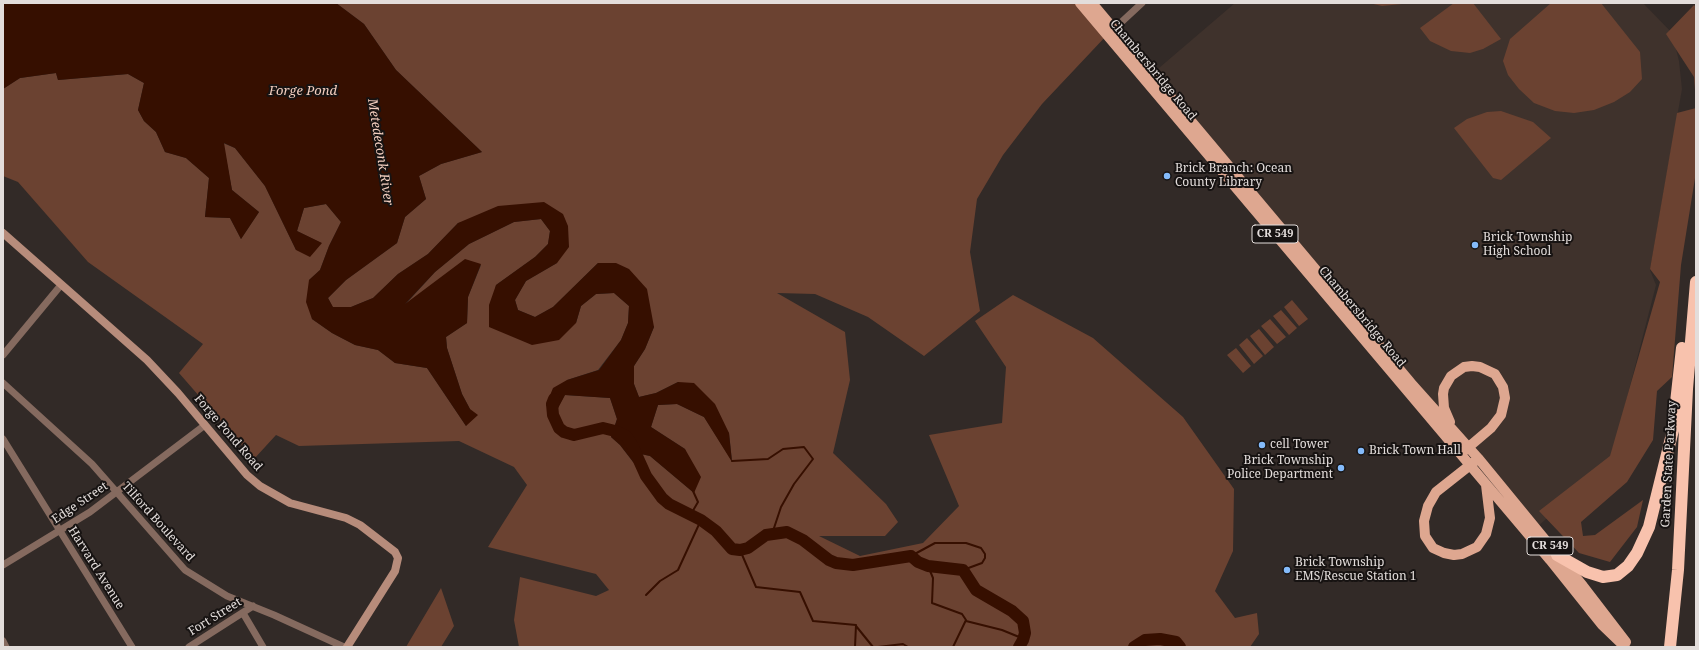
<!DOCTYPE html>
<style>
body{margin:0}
#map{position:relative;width:1699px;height:650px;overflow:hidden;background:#322a27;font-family:"Noto Serif",serif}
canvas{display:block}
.frame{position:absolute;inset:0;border:4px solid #e3dddb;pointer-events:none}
</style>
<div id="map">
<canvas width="1699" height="650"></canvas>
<div class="frame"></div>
</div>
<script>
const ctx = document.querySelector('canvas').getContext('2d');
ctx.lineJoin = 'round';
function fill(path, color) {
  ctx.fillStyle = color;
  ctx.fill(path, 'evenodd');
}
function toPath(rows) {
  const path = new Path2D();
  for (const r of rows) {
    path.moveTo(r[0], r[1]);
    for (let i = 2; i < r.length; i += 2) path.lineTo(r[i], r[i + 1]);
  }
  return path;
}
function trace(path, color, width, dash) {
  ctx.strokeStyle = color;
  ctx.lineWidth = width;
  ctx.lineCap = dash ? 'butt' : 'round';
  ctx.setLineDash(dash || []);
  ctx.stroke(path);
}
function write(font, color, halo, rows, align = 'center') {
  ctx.font = font + ' "Noto Serif",serif';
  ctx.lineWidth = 4;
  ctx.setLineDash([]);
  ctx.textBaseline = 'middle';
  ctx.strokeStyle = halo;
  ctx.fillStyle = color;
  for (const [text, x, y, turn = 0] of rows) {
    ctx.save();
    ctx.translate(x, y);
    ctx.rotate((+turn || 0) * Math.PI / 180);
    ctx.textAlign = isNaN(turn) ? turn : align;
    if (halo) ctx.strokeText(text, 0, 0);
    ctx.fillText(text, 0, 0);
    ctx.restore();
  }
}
fill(toPath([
 [1235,3,1643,3,1672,33,1679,61,1682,89,1650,270,1656,285,1611,460,1535,529,1152,74]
]), '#3f322c');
fill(toPath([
 [336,3,1080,3,1107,35,1042,104,1003,155,977,199,970,252,980,311,924,356,868,317,815,294,777,293,845,332,850,380,833,453,886,504,898,522,885,536,819,536,860,556,923,543,959,506,929,435,1002,423,1006,367,975,321,1013,295,1093,338,1183,417,1234,489,1233,551,1215,591,1235,618,1257,613,1259,634,1250,647,519,647,514,620,520,577,596,596,609,590,596,574,488,547,527,485,514,467,459,441,299,446,276,435,254,459,179,373,203,344,88,262,18,182,3,176,3,89,20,78,56,73,58,80,128,74,144,83,138,110,144,121,156,132,165,152,186,158,209,178,205,217,230,218,241,239,259,212,232,190,223,143,235,148,265,186,296,250,321,243,297,231,304,208,326,204,341,222,329,246,320,270,309,280,312,319,332,333,355,345,378,350,395,363,427,368,466,426,470,409,462,394,447,348,446,337,467,323,468,297,481,265,403,307,435,272,469,244,514,222,541,219,550,231,548,244,535,257,496,285,489,327,576,323,581,306,596,294,614,293,629,306,628,323,621,340,598,370,567,380,558,407,565,395,610,398,617,419,611,437,620,445,633,462,641,454,650,456,694,493,685,449,651,427,658,405,677,404,704,417,732,461,729,433,678,382,656,393,639,397,634,384,634,366,645,349,654,327,598,263,553,307,535,317,518,310,515,300,526,281,557,263,563,214,458,223,428,254,398,274,373,298,351,307,333,308,328,298,346,280,397,243,405,217,426,199,419,176,441,164,482,152,396,70,364,24],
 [1369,3,1412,3,1382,6],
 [1454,3,1473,3,1501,39,1483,49,1470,53,1451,51,1430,41,1420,28],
 [1551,3,1601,3,1640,52,1642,79,1630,92,1614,102,1594,110,1574,113,1555,111,1534,103,1519,89,1508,75,1503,61,1510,39],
 [1694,5,1696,7,1696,103,1694,77,1666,34],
 [1696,108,1696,172,1681,265,1672,377,1657,391,1653,440,1627,482,1581,522,1583,536,1595,535,1643,500,1637,527,1610,562,1579,553,1539,511,1610,456,1660,282,1650,269,1677,113],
 [1501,111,1533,122,1551,138,1501,180,1493,178,1454,128,1467,119,1487,112],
 [1292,300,1308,319,1299,326,1284,307],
 [1281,310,1297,328,1289,335,1273,316],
 [1270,319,1286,337,1277,344,1261,326],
 [1259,329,1274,347,1265,355,1250,336],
 [1247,338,1263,356,1254,364,1239,345],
 [1236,348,1251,366,1243,373,1227,355],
 [441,588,454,626,441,647,406,647]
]), '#6b4231');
fill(toPath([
 [3,3,336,3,364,24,396,70,482,152,441,164,419,176,426,199,405,217,397,243,346,280,328,298,333,307,351,307,373,298,398,274,428,254,458,223,498,206,544,202,563,214,568,226,569,247,557,263,526,281,515,300,518,310,535,317,553,307,598,263,616,263,629,269,647,289,654,327,645,349,634,366,634,384,639,397,656,393,678,382,694,383,715,404,729,433,732,462,704,417,677,404,658,405,651,427,685,449,701,477,694,493,650,456,641,454,634,463,620,445,611,437,617,419,610,398,565,395,554,416,546,405,553,388,567,380,599,370,621,340,628,323,629,306,614,293,596,294,581,306,576,323,559,340,532,345,489,327,489,305,496,285,535,257,548,244,550,231,541,219,514,222,469,244,435,272,405,304,465,259,481,264,468,297,467,323,446,337,447,348,462,394,470,409,478,415,466,426,427,368,395,363,378,350,355,345,332,333,312,319,306,302,309,280,320,270,329,246,341,222,326,204,304,208,297,231,322,243,310,257,296,250,265,186,235,148,224,143,232,190,259,212,241,239,230,218,205,217,209,178,186,158,165,152,156,132,144,121,138,110,144,83,128,74,58,80,56,73,20,78,3,89]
]), '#360f00');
trace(toPath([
 [732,461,768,459,783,449,804,447,813,459,794,484,781,507,772,534],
 [691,514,698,502,693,491],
 [740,550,756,587,800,592,813,621,856,625,855,647],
 [911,556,935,543,966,543,981,548,985,554,985,558,982,563,963,570],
 [928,566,933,578,932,603,962,614,966,620,953,647],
 [646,595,660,581,678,570,701,520],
 [966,621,1002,630,1024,639],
 [856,626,873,647],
 [878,647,903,644,908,647]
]), '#360f00', 2);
trace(toPath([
 [554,399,552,404,553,415,559,428,564,432,574,435,603,428,615,431,626,436,632,445,646,476,662,498,669,504,701,520,716,531,732,549,740,550,748,548,766,535,787,532,803,540,829,560,836,563,853,565,911,556,918,562,928,566,963,570,976,590,1012,611,1023,621,1025,633,1023,640,1019,647],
 [1134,647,1145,640,1160,639,1176,642,1180,647]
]), '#360f00', 12);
trace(toPath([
 [1114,29,1142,3],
 [3,355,61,285],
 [3,383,92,464,185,570,227,596,274,615,344,647],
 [3,439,132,647],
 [3,565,90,512,205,425],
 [243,613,263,647],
 [3,641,6,647],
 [189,647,253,606]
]), '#856a5f', 7);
trace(toPath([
 [3,233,147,360,178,393,247,475,260,486,290,503,346,518,360,525,395,552,398,558,395,571,347,647]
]), '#b78c7b', 8);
trace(toPath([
 [1080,3,1550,560,1602,625,1625,647],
 [1092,3,1411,383,1478,458,1583,586,1626,642],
 [1450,422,1444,408,1443,394,1444,388,1451,376,1464,367,1472,366,1480,367,1495,374,1503,387,1505,398,1501,415,1491,428,1464,451],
 [1474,462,1436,492,1428,506,1424,521,1425,536,1433,548,1444,553,1454,555,1462,554,1477,547,1486,534,1490,518,1486,485]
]), '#dea790', 10);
trace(toPath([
 [1557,555,1587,572,1603,577,1617,575,1628,566,1637,553,1649,527,1673,430,1682,348],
 [1670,647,1678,570,1687,389,1696,282]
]), '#f8c2ad', 12);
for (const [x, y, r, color] of [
 [1167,176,4,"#84bbfb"],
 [1475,245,4,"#84bbfb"],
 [1262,445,4,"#84bbfb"],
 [1361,451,4,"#84bbfb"],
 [1341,468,4,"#84bbfb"],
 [1287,570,4,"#84bbfb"]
]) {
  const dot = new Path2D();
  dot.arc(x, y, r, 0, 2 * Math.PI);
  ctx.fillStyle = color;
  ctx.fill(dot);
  trace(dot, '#171312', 1.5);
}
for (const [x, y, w] of [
 [1275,234,46],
 [1550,546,46]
]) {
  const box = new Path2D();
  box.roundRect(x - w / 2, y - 9, w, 18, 3);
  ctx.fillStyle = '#171312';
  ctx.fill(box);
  trace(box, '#e3dddb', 1);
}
write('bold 11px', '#e3dddb', null, [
 ["CR 549",1275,234],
 ["CR 549",1550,546]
]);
write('12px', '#e3dddb', '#171312', [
 ["Chambersbridge Road",1153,70,50],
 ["Chambersbridge Road",1362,317,50],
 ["Forge Pond Road",228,433,49],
 ["Garden State Parkway",1669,464,-87],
 ["Edge Street",80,503,-34],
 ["Tilford Boulevard",158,522,48],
 ["Harvard Avenue",96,568,58],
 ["Fort Street",215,617,-32]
]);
write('12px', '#e3dddb', '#171312', [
 ["Brick Branch: Ocean",1175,169],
 ["County Library",1175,183],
 ["Brick Township",1483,238],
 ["High School",1483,252],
 ["cell Tower",1270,445],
 ["Brick Town Hall",1369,451],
 ["Brick Township",1333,461,"right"],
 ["Police Department",1333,475,"right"],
 ["Brick Township",1295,563],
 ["EMS/Rescue Station 1",1295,577]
], 'left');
write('italic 13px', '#f3cebf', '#171312', [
 ["Forge Pond",303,91],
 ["Metedeconk River",380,152,81]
]);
</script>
